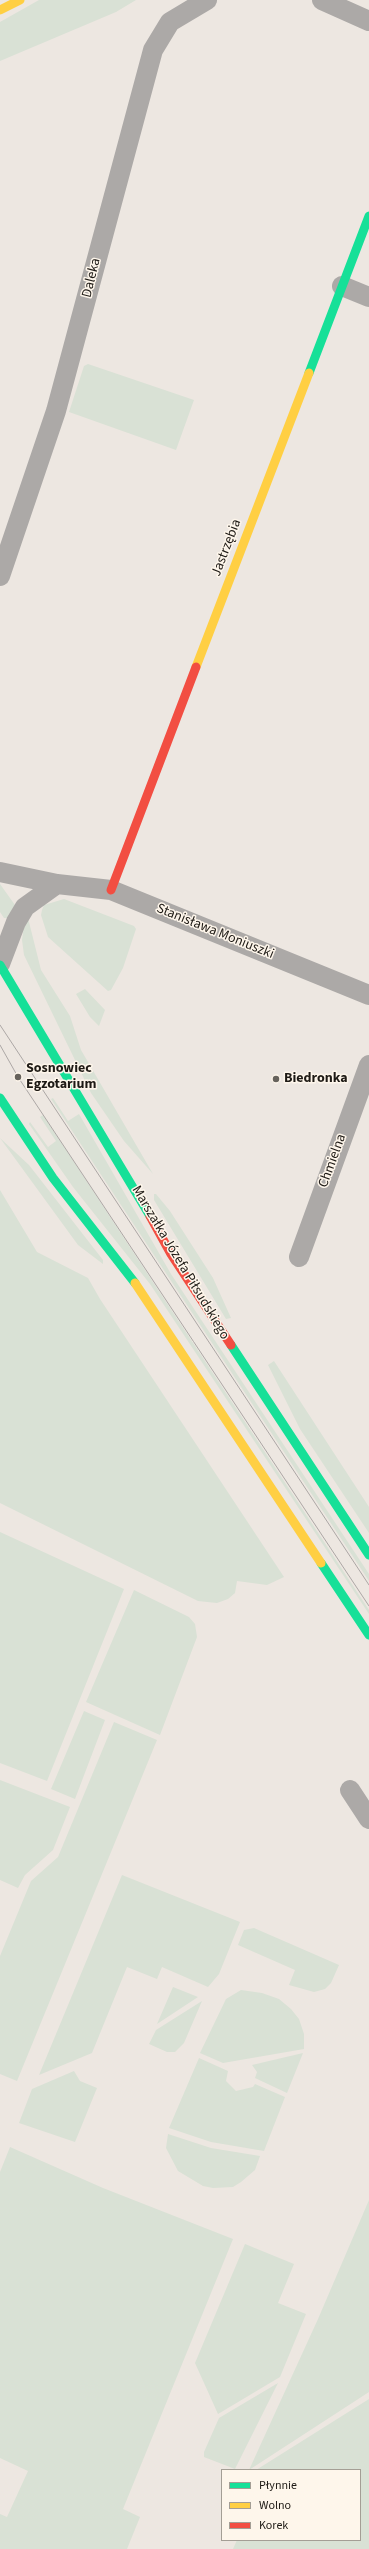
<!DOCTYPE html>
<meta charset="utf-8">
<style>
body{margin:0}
#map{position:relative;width:369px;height:2549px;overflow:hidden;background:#ede7e1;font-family:"Source Sans 3",sans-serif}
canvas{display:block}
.legend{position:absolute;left:221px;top:2469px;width:140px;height:72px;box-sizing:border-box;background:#fef6eb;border:1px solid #a49e95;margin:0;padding:5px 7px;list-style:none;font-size:12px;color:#1e1a15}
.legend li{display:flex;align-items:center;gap:8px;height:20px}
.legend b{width:20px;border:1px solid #a49e95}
</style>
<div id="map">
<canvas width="369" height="2549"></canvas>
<ul class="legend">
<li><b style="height:5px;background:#16e098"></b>Płynnie</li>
<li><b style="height:5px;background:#ffcf43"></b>Wolno</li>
<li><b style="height:5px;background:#f24e42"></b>Korek</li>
</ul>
</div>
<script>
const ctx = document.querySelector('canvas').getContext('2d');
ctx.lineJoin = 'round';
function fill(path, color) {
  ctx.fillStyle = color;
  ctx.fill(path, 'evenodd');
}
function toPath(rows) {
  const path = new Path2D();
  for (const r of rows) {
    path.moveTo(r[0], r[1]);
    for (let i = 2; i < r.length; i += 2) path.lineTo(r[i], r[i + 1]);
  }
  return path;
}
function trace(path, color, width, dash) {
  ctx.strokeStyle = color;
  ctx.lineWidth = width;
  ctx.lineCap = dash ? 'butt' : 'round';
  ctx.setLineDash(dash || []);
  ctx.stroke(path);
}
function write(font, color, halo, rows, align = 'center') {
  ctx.font = font + ' "Source Sans 3",sans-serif';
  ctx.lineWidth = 3;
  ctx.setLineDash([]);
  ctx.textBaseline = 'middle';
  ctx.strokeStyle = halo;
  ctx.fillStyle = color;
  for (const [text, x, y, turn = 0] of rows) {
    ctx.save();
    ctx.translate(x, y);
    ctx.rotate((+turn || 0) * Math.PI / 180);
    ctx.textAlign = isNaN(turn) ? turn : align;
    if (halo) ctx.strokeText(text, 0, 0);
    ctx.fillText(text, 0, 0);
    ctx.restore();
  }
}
fill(toPath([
 [39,0,136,0,116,12,0,61,0,22],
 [88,364,194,400,176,450,69,412,84,366],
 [0,884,15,905,7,918,4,918,0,912],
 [64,899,134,926,136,929,123,968,111,990,108,991,48,937,41,915,42,910,44,905],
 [28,918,41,970,70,1016,81,1050,153,1174,124,1141,91,1093,24,955,22,940,24,925],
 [85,989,105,1010,99,1026,90,1017,76,994],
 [53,1098,68,1121,79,1114,171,1274,369,1574,369,1581,51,1099],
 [43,1115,369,1610,369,1614,150,1284,73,1187,29,1124,30,1122,48,1147,56,1141,40,1117],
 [0,1138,29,1165,103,1260,103,1264,78,1245],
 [0,1190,37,1252,88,1278,100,1299,284,1577,267,1585,237,1581,235,1593,228,1599,217,1603,198,1601,0,1503],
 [154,1194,156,1194,170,1211,213,1278,231,1318,226,1319,154,1200],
 [274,1361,369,1507,369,1533,300,1429,268,1365],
 [0,1532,124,1589,47,1781,0,1763],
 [134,1590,189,1617,195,1624,197,1637,160,1735,86,1702],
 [84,1711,105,1720,75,1799,51,1789],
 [114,1722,157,1740,17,2081,0,2074,0,1956,31,1881,58,1857],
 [0,1780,70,1807,53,1850,25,1875,18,1888,0,1880],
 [122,1875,240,1922,219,1974,208,1987,162,1967,157,1979,127,1967,92,2053,39,2075],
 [254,1928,339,1965,331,1983,325,1989,314,1992,289,1985,295,1970,238,1945,244,1930],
 [173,1987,198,1997,157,2024],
 [241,1990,262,1993,279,1999,291,2009,299,2019,304,2034,304,2049,223,2063,200,2053,226,1999],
 [202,2001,184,2043,175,2052,167,2052,149,2044,156,2030],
 [303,2053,287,2093,255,2078,257,2072,252,2065],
 [199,2058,228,2071,226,2081,236,2091,253,2087,255,2084,285,2097,264,2151,211,2142,169,2128],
 [74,2071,80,2081,97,2088,75,2142,19,2123,32,2089],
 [168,2134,211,2148,260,2156,255,2170,241,2182,233,2187,213,2188,203,2186,178,2171,166,2148],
 [10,2147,103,2188,233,2239,123,2509,140,2517,127,2549,0,2549,0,2514,7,2517,28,2471,0,2458,0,2172],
 [369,2200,369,2392,249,2470,318,2319],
 [245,2244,294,2264,278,2303,306,2314,280,2377,218,2414,195,2363],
 [278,2383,235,2469,204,2457,204,2452,219,2418],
 [369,2399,369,2549,233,2549,237,2540,360,2540,360,2470,256,2470]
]), '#d9e1d5');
trace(toPath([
 [322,0,369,21],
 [342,286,369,297],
 [0,576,56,411,153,50,170,22,207,0],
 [0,872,57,884,111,890,369,995],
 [0,964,16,922,25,907,57,884],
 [299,1257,369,1065],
 [350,1790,369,1819]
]), '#aca9a7', 20);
trace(toPath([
 [309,373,369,216],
 [0,965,150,1216],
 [0,1098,53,1178,135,1283],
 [231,1345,369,1555],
 [321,1563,369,1635]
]), '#16e098', 9);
trace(toPath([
 [0,10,20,0],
 [196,667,309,373],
 [135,1283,321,1563]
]), '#ffcf43', 9);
trace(toPath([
 [111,890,196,667],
 [150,1216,171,1254,231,1345]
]), '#f24e42', 9);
trace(toPath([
 [0,1025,369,1585],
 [0,1045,18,1077,369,1606]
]), '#aca7a5', 1);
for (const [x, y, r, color] of [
 [18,1077,4,"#66625c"],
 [276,1079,4,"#66625c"]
]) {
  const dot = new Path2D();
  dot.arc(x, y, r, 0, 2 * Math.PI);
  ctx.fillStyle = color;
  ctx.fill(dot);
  trace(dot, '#fef6eb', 1.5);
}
write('14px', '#1e1a15', '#fef6eb', [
 ["Daleka",92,278,-76],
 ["Jastrzębia",227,548,-69],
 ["Stanisława Moniuszki",215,932,22],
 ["Chmielna",333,1161,-70],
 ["Marszałka Józefa Piłsudskiego",180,1263,59]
]);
write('bold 14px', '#1e1a15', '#fef6eb', [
 ["Sosnowiec",26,1069],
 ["Egzotarium",26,1085],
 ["Biedronka",284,1079]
], 'left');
</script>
